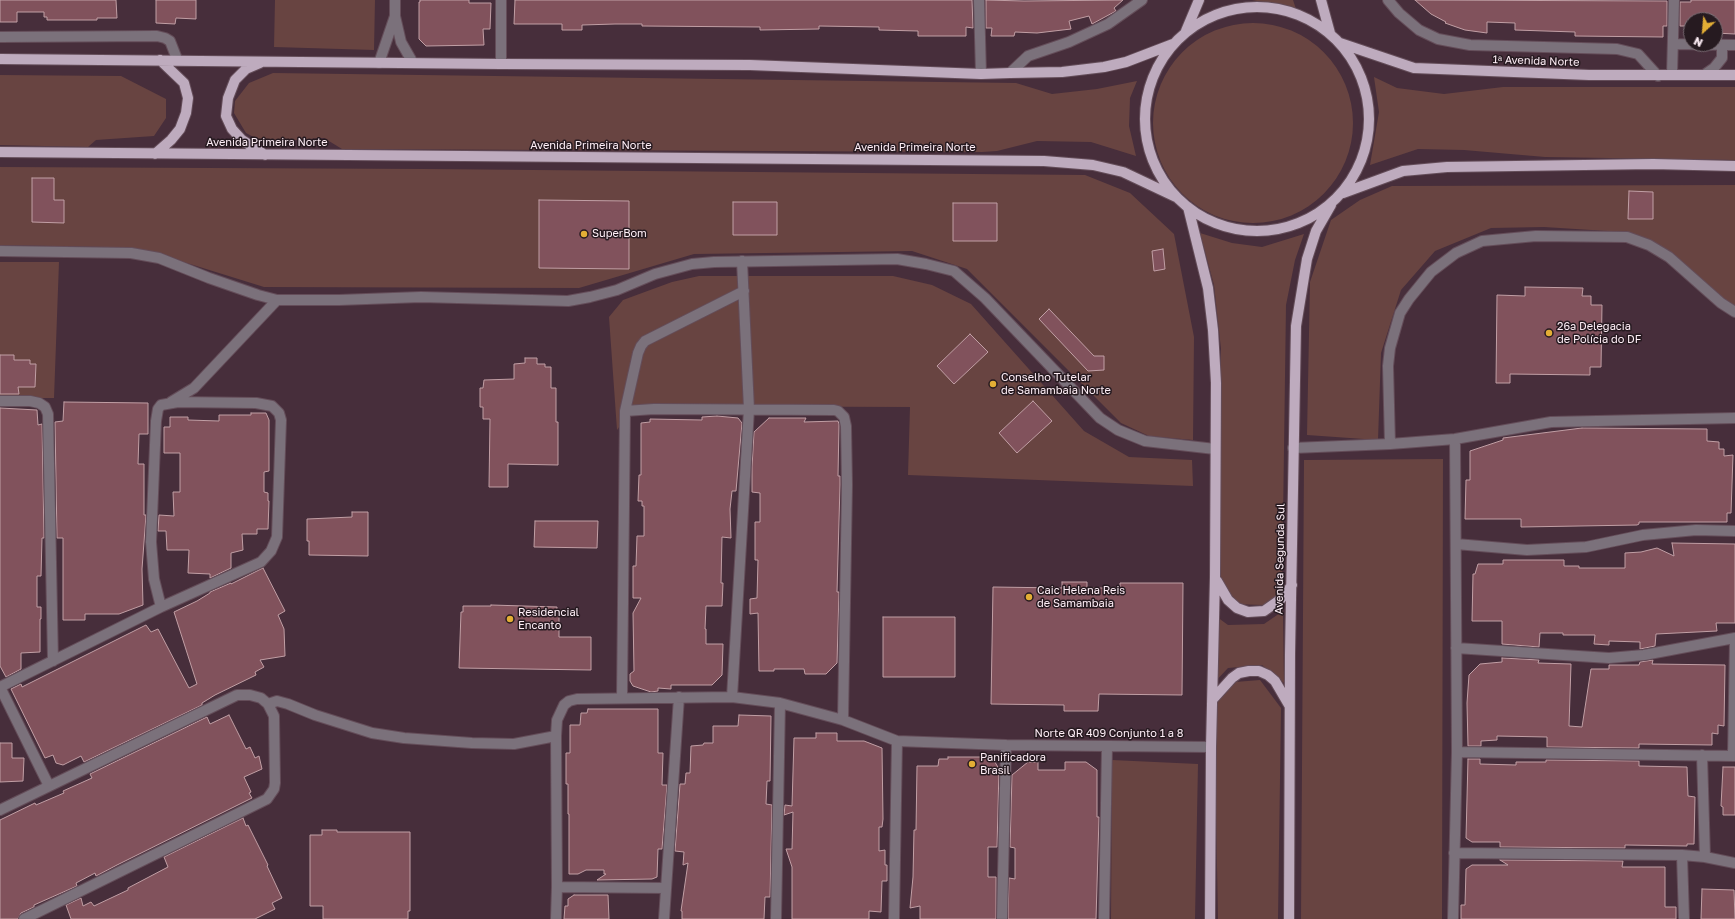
<!DOCTYPE html>
<meta charset="utf-8">
<style>
body{margin:0}
#map{position:relative;width:1735px;height:919px;overflow:hidden;background:#472e3b;font-family:"Golos Text",sans-serif}
canvas{display:block}
.north{position:absolute;left:1683px;top:12px;width:40px;height:40px;box-sizing:border-box;background:#261a20;border:1px solid #7c6f76;border-radius:50%;rotate:206deg;font-size:11px;font-weight:700;line-height:16px;text-align:center;color:#feeef6}
.north::after{content:'';display:block;margin:auto;width:14px;height:18px;background:#e3ae35;clip-path:polygon(50% 0,100% 100%,50% 72%,0 100%)}
</style>
<div id="map">
<canvas width="1735" height="919"></canvas>
<div class="north">N</div>
</div>
<script>
const ctx = document.querySelector('canvas').getContext('2d');
ctx.lineJoin = 'round';
function fill(path, color) {
  ctx.fillStyle = color;
  ctx.fill(path, 'evenodd');
}
function toPath(rows) {
  const path = new Path2D();
  for (const r of rows) {
    if (r.length === 3) {
      path.moveTo(r[0] + r[2], r[1]);
      path.arc(r[0], r[1], r[2], 0, 2 * Math.PI);
      continue;
    }
    path.moveTo(r[0], r[1]);
    for (let i = 2; i < r.length; i += 2) path.lineTo(r[i], r[i + 1]);
  }
  return path;
}
function trace(path, color, width, dash) {
  ctx.strokeStyle = color;
  ctx.lineWidth = width;
  ctx.lineCap = dash ? 'butt' : 'round';
  ctx.setLineDash(dash || []);
  ctx.stroke(path);
}
function write(font, color, halo, rows, align = 'center') {
  ctx.font = font + ' "Golos Text",sans-serif';
  ctx.lineWidth = 3;
  ctx.setLineDash([]);
  ctx.textBaseline = 'middle';
  ctx.strokeStyle = halo;
  ctx.fillStyle = color;
  for (const [text, x, y, turn = 0] of rows) {
    ctx.save();
    ctx.translate(x, y);
    ctx.rotate((+turn || 0) * Math.PI / 180);
    ctx.textAlign = isNaN(turn) ? turn : align;
    if (halo) ctx.strokeText(text, 0, 0);
    ctx.fillText(text, 0, 0);
    ctx.restore();
  }
}
fill(toPath([
 [275,0,375,0,374,50,274,47],
 [1252,0,1293,0,1297,12,1289,7],
 [1253,123,100],
 [273,73,1016,83,1052,94,1097,89,1137,81,1130,98,1129,126,1136,156,1091,142,1037,141,997,151,982,152,342,149,324,138,263,142,246,133,234,113,235,101,249,83],
 [0,75,121,76,166,99,166,118,154,136,96,140,88,147,0,145],
 [1374,77,1397,88,1444,94,1503,87,1735,87,1735,160,1545,157,1464,150,1418,149,1370,165,1379,112],
 [0,167,425,169,1085,175,1130,193,1174,234,1194,337,1193,440,1149,436,1121,423,967,269,912,251,694,254,579,288,264,287,145,250,104,247,0,245],
 [1735,185,1735,306,1729,303,1661,248,1623,232,1544,227,1491,228,1435,251,1401,290,1381,353,1378,440,1307,435,1310,282,1331,220,1360,200,1392,186],
 [1200,233,1232,243,1262,247,1304,234,1295,260,1286,305,1282,592,1263,605,1231,604,1217,590,1218,481,1221,349,1214,285],
 [0,262,59,262,54,398,0,398],
 [699,276,893,276,932,285,971,304,1084,431,1129,457,1192,460,1193,486,908,475,910,407,635,406,617,430,609,317,623,300,672,282],
 [1443,459,1442,919,1301,919,1304,460],
 [1283,611,1284,683,1262,665,1228,668,1213,684,1213,614,1228,625,1264,624],
 [1260,680,1281,708,1278,919,1218,919,1214,706,1235,682],
 [1112,760,1198,764,1195,919,1111,919]
]), '#684441');
const building = toPath([
 [0,0,116,0,117,18,97,18,97,20,47,20,47,17,44,17,44,12,17,12,17,22,0,22,0,0],
 [156,0,196,0,196,19,176,18,175,24,156,23,156,0],
 [420,0,469,0,469,3,491,3,490,29,483,29,484,45,426,46,419,39,419,2,420,2,420,0],
 [515,0,972,0,973,28,966,27,966,36,918,36,918,31,879,30,879,27,819,26,819,29,760,30,760,27,642,26,642,24,615,24,582,25,582,30,562,30,562,24,514,24,515,0],
 [986,0,1024,1,1123,0,1114,8,1116,11,1092,24,1089,16,1069,21,1071,29,1037,33,1015,32,1014,36,991,36,992,28,986,28,986,0],
 [1415,0,1667,1,1667,26,1663,26,1663,37,1575,36,1575,32,1515,30,1515,23,1487,22,1487,33,1465,30,1445,23,1446,22,1431,14,1415,0],
 [1691,0,1735,0,1735,34,1715,33,1715,20,1691,20,1691,26,1680,26,1680,2,1691,2,1691,0],
 [32,178,54,178,54,200,64,200,64,223,32,222,32,178],
 [1629,191,1653,192,1653,219,1628,219,1629,191],
 [539,200,629,201,629,269,539,268,539,200],
 [733,202,777,202,777,235,733,235,733,202],
 [953,203,997,203,997,241,953,241,953,203],
 [1163,249,1165,269,1154,271,1152,251,1163,249],
 [1525,287,1583,288,1582,296,1591,296,1591,305,1602,305,1601,367,1590,367,1590,375,1510,374,1510,383,1496,383,1497,295,1525,296,1525,287],
 [1049,309,1094,356,1104,356,1104,370,1088,371,1039,319,1049,309],
 [970,334,988,352,954,384,937,366,970,334],
 [0,355,14,355,14,360,30,360,30,364,36,364,35,387,18,387,19,394,0,394,0,355],
 [525,358,537,358,537,364,545,364,545,367,551,367,551,388,556,388,556,422,558,422,558,465,508,464,508,487,489,487,490,419,483,419,483,407,480,407,480,388,483,388,484,380,514,379,514,364,525,363,525,358],
 [1033,401,1052,421,1017,453,999,433,1033,401],
 [64,402,148,403,148,434,139,434,138,464,144,464,144,515,146,515,142,569,143,605,119,614,85,614,85,620,63,620,63,538,57,538,55,422,63,421,64,402],
 [0,408,37,410,38,425,42,424,44,538,42,538,41,576,37,576,37,607,41,607,41,619,40,619,40,652,21,653,21,669,6,677,0,666,0,408],
 [251,413,266,413,269,420,269,471,264,472,264,492,268,493,268,501,269,501,268,529,257,529,257,534,242,534,243,550,231,553,231,568,210,578,210,574,188,573,189,550,167,550,166,531,158,531,159,515,174,516,173,492,180,492,180,453,164,453,164,427,170,427,170,417,188,417,188,420,219,421,219,415,251,415,251,413],
 [717,416,738,418,742,423,736,491,732,491,730,509,731,538,722,537,721,583,723,583,722,606,706,606,705,629,706,629,706,644,723,644,722,675,712,685,671,685,671,689,658,688,658,691,651,692,633,686,630,681,630,674,634,671,633,613,641,598,633,598,633,566,636,566,637,536,644,536,644,506,642,506,642,501,638,501,639,475,641,475,641,423,650,422,650,419,702,420,702,417,717,416],
 [769,418,806,418,804,422,838,421,839,424,838,476,840,476,840,485,837,592,839,592,837,663,826,674,805,674,804,669,774,669,774,671,759,671,758,613,750,614,750,599,757,598,758,560,755,560,755,522,760,522,760,493,752,492,752,467,754,432,769,418],
 [1582,428,1707,429,1707,441,1719,442,1719,449,1724,449,1724,456,1733,455,1731,513,1727,513,1727,522,1639,522,1639,524,1637,525,1521,527,1521,519,1465,519,1466,480,1470,480,1470,451,1503,440,1503,438,1582,428],
 [352,512,368,512,368,556,309,555,309,541,307,541,307,519,352,517,352,512],
 [535,521,598,521,597,548,534,547,535,521],
 [1672,543,1735,544,1735,623,1716,623,1717,631,1656,634,1655,646,1640,649,1640,642,1609,641,1609,645,1594,644,1595,635,1563,635,1563,633,1540,633,1539,647,1502,644,1502,621,1472,621,1473,574,1475,574,1478,564,1503,564,1503,560,1564,560,1564,566,1579,566,1579,568,1625,568,1625,553,1641,552,1657,548,1674,556,1672,543],
 [263,568,285,611,278,615,284,629,285,656,260,660,264,667,255,672,256,675,215,695,202,703,202,705,84,762,81,756,63,765,56,763,53,755,45,758,11,689,21,684,22,687,146,625,151,632,158,629,189,688,197,684,174,612,197,601,210,593,210,592,231,583,231,584,263,568],
 [1062,582,1087,582,1087,588,1120,588,1120,583,1183,583,1182,695,1099,694,1098,711,1064,711,1064,705,991,704,993,587,1062,588,1062,582],
 [491,605,557,607,557,613,559,613,559,637,591,637,591,670,459,668,461,612,463,612,463,606,491,606,491,605],
 [883,617,955,617,955,677,883,677,883,617],
 [1502,658,1539,660,1538,663,1571,664,1569,726,1582,727,1591,669,1609,669,1609,665,1639,665,1640,662,1653,660,1652,664,1725,665,1724,726,1718,725,1718,734,1712,733,1712,745,1639,744,1639,748,1547,747,1547,737,1497,736,1497,740,1481,741,1481,746,1468,746,1467,703,1469,675,1480,664,1502,662,1502,658],
 [588,709,658,709,658,753,663,753,662,785,667,785,662,849,658,849,657,877,652,879,597,880,606,874,604,874,604,870,586,870,578,874,569,874,569,814,568,814,568,784,566,784,566,753,570,753,570,725,580,725,581,713,587,713,588,709],
 [229,715,246,749,250,747,255,758,259,756,262,769,244,777,251,792,249,793,252,798,117,865,96,876,95,873,76,883,77,886,34,905,34,907,21,913,18,919,0,919,0,820,35,803,36,805,64,793,63,791,92,778,90,774,207,717,210,724,229,715],
 [739,715,771,716,770,781,767,781,766,804,772,805,770,897,765,897,764,919,682,919,682,911,681,911,688,863,683,865,684,852,675,851,680,784,685,784,686,773,690,773,691,746,703,745,704,743,713,743,713,726,738,726,739,715],
 [816,733,837,733,837,741,864,741,882,748,883,819,882,827,879,827,879,851,885,850,885,865,887,865,887,881,882,881,881,912,869,911,869,919,792,919,792,867,786,849,792,849,793,812,784,815,785,805,792,806,794,738,816,738,816,733],
 [0,743,12,743,12,758,24,758,23,781,0,782,0,743],
 [948,757,992,757,999,769,997,847,988,847,988,877,996,877,996,919,920,919,920,906,910,908,913,877,914,830,916,830,917,766,938,766,939,759,948,759,948,757],
 [1468,759,1480,759,1480,764,1516,765,1516,762,1546,762,1546,760,1639,761,1639,766,1687,767,1688,796,1695,797,1694,844,1687,844,1687,846,1625,845,1625,848,1500,847,1500,842,1472,842,1466,838,1468,759],
 [1028,762,1038,762,1038,770,1065,770,1065,762,1086,762,1097,770,1097,817,1099,817,1096,919,1008,919,1009,878,1015,879,1015,848,1010,847,1012,775,1028,762],
 [1723,767,1735,767,1735,815,1723,815,1723,807,1721,806,1723,767],
 [243,818,246,826,248,825,268,865,267,866,282,898,272,903,275,909,255,919,71,919,66,905,81,898,83,906,91,902,94,906,128,890,128,888,168,867,164,857,243,818],
 [322,830,337,830,337,832,410,832,410,911,408,911,408,919,323,919,323,906,310,906,310,835,322,835,322,830],
 [1500,860,1623,861,1622,867,1665,867,1665,907,1676,907,1676,919,1461,919,1461,905,1465,905,1466,869,1472,865,1508,865,1500,860],
 [1702,889,1734,890,1735,919,1701,919,1702,889],
 [574,895,608,895,609,919,564,919,565,906,568,906,568,899,574,895]
]);
fill(building, '#81525c');
trace(building, '#c19fa5', 1);
const minor = toPath([
 [395,0,395,16,401,42,413,63],
 [501,0,501,64],
 [979,0,981,74],
 [1388,0,1399,13,1419,30,1438,39,1470,45,1617,49,1638,54,1658,76],
 [0,37,157,36,165,38,170,41,177,59],
 [1673,44,1735,45],
 [379,63,395,16],
 [1010,73,1028,56,1069,42,1108,24,1142,0],
 [1672,75,1674,0],
 [1704,75,1714,68,1722,58,1722,45],
 [0,251,131,253,159,258,209,278,258,295,277,300,339,300,421,297,568,301,590,297,617,290,655,274,692,264,714,262,897,259,926,264,954,271,985,298,1100,418,1118,430,1145,441,1215,449],
 [0,401,30,401,39,403,45,407,48,414,53,661],
 [171,402,194,388,277,300],
 [625,411,638,353,641,346,645,341,744,291],
 [1390,444,1388,366,1390,348,1400,313,1409,299,1431,272,1456,253,1482,241,1536,236,1627,237,1649,245,1669,257,1721,303,1735,312],
 [1293,448,1390,444,1455,439,1551,422,1735,418],
 [1456,544,1527,550,1586,547,1643,535,1696,530,1735,531],
 [1456,648,1609,658,1644,655,1735,638],
 [732,697,749,409,742,261],
 [622,698,625,411,654,409,834,410,838,411,844,417,846,426,847,485,843,720],
 [268,704,277,701,288,704,315,715,372,733,404,738,472,743,514,744,556,736],
 [1006,745,1211,747],
 [1457,752,1735,756],
 [1702,755,1705,857],
 [1733,756,1735,638],
 [49,786,0,687,161,607,261,562,271,551,277,537,281,420,279,413,272,406,256,403,178,402,161,405,158,409,156,421,151,542,154,579,161,607],
 [0,810,237,695,250,695,261,698,268,704,274,716,275,783,274,789,267,799,24,919],
 [1454,853,1682,855,1705,857,1735,863],
 [1682,855,1684,919],
 [557,887,666,888],
 [556,919,557,887,556,736,557,720,564,705,569,701,577,699,732,697,780,703,843,720,897,741,1006,745,1002,919],
 [664,919,679,697],
 [776,919,780,703],
 [894,919,897,741],
 [1104,919,1107,746],
 [1453,919,1457,752,1455,439]
]);
const major = toPath([
 [1321,0,1330,33],
 [1257,119,112],
 [1186,31,1199,0],
 [1340,43,1414,68,1589,75,1735,75],
 [0,59,501,64,750,65,981,74,1010,73,1062,72,1104,67,1126,62,1173,44],
 [260,63,246,69,235,80,228,98,226,116,232,129,242,140,265,155],
 [0,152,1044,161,1093,165,1123,172,1176,197],
 [155,154,171,140,180,129,186,113,188,98,184,83,160,60],
 [1343,193,1403,171,1447,167,1653,164,1735,166],
 [1188,207,1208,288,1213,330,1216,383,1215,577,1211,747,1210,919],
 [1217,581,1228,600,1237,608,1248,612,1264,611,1281,599,1292,585],
 [1213,699,1232,678,1239,673,1249,671,1259,671,1268,675,1275,681,1289,705],
 [1289,919,1290,654,1296,326,1307,259,1316,231,1331,205]
]);
trace(minor, '#644d59', 12);
trace(major, '#644d59', 12);
trace(minor, '#7b717b', 10);
trace(major, '#beabbe', 10);
for (const [x, y, r, color] of [
 [584,234,4,"#e3ae35"],
 [1549,333,4,"#e3ae35"],
 [993,384,4,"#e3ae35"],
 [1029,597,4,"#e3ae35"],
 [510,619,4,"#e3ae35"],
 [972,764,4,"#e3ae35"]
]) {
  const dot = new Path2D();
  dot.arc(x, y, r, 0, 2 * Math.PI);
  ctx.fillStyle = color;
  ctx.fill(dot);
  trace(dot, '#261a20', 1.5);
}
write('11px', '#feeef6', '#261a20', [
 ["1ᵃ Avenida Norte",1536,61,2],
 ["Avenida Primeira Norte",267,143],
 ["Avenida Primeira Norte",591,146],
 ["Avenida Primeira Norte",915,148],
 ["Avenida Segunda Sul",1280,559,-89],
 ["Norte QR 409 Conjunto 1 a 8",1109,734]
]);
write('11px', '#feeef6', '#261a20', [
 ["SuperBom",592,234],
 ["26ª Delegacia",1557,327],
 ["de Polícia do DF",1557,340],
 ["Conselho Tutelar",1001,378],
 ["de Samambaia Norte",1001,391],
 ["Caic Helena Reis",1037,591],
 ["de Samambaia",1037,604],
 ["Residencial",518,613],
 ["Encanto",518,626],
 ["Panificadora",980,758],
 ["Brasil",980,771]
], 'left');
</script>
